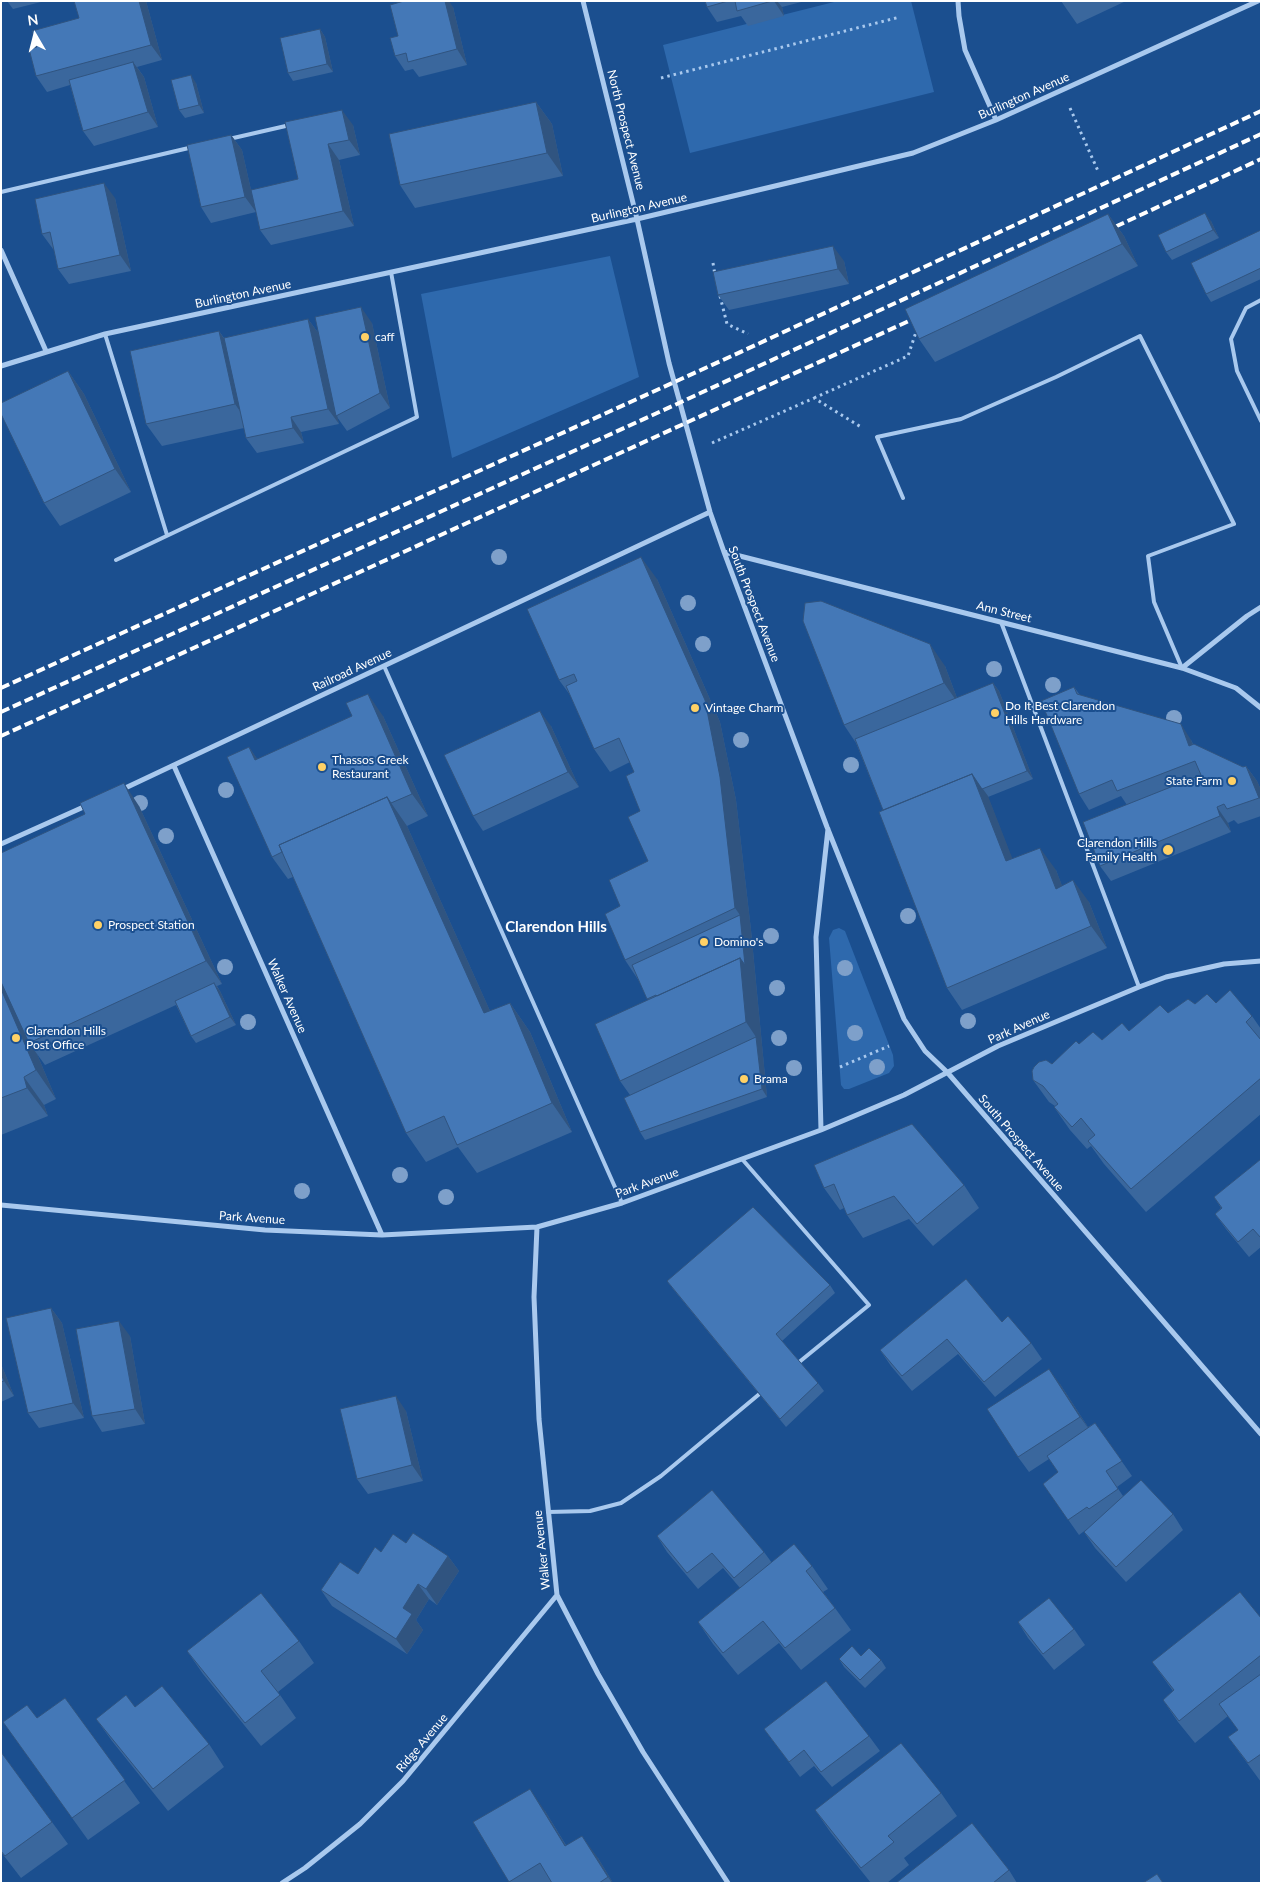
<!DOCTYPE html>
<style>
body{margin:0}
#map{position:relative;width:1262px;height:1884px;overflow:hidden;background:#1b4f8f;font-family:Lato,sans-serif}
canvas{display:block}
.frame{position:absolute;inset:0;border:2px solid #fff;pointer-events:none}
.north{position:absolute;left:10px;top:10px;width:50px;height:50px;-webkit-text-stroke:4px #1b4f8f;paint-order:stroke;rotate:352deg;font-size:14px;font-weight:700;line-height:20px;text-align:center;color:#fff}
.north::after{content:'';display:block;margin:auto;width:18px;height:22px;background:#fff;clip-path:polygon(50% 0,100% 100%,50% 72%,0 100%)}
</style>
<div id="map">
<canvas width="1262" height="1884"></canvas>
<div class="frame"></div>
<div class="north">N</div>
</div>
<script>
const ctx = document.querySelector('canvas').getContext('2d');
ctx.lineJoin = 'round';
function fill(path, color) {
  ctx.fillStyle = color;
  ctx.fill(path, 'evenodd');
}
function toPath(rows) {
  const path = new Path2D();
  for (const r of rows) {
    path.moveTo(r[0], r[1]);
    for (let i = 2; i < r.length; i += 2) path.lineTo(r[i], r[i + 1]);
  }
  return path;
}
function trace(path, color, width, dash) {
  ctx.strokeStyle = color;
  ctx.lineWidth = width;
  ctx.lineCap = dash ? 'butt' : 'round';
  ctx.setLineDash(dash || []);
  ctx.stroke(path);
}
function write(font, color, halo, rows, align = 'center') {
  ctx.font = font + ' Lato,sans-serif';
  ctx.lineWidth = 4;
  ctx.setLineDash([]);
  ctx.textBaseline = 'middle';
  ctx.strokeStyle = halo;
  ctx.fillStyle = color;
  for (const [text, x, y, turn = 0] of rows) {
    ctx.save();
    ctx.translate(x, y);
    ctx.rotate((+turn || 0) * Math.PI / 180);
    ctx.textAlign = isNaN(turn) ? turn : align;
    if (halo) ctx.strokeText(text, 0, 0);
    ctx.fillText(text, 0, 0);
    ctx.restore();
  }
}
fill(toPath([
 [838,1,911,1,934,92,690,153,663,45],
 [610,256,639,377,452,458,421,294],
 [839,928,845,931,893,1055,894,1066,889,1073,849,1089,844,1089,841,1085,829,938,833,930]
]), '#2e69ad');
trace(toPath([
 [661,78,900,17],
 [1070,108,1098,171],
 [713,263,715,275],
 [720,296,727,324,748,334],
 [814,398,908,356,917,329],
 [712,443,814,398,861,427],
 [840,1067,889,1046]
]), '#a9c9ee', 3, [2.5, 4]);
trace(toPath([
 [229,139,290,125],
 [1,192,193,147],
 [1261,300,1246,308,1231,339,1237,371,1261,421],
 [105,334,167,535],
 [903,498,877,437,961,419,1056,377,1140,336,1234,524,1148,556,1154,602,1182,668],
 [116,560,417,417,391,272],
 [1001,622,1139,987],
 [384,666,622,1203],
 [742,1159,869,1305,798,1363],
 [548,1512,590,1511,621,1503,661,1476,763,1391]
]), '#a9c9ee', 4);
trace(toPath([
 [583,1,637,219,669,363,710,512,724,552,827,827,904,1019,925,1051,947,1072,1261,1434],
 [958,1,959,16,965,50,996,120],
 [1,250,46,351],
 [1,366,105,334,637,219,913,153,996,120,1258,1],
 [724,552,1182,668,1236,688,1261,708],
 [1182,668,1247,616,1261,607],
 [174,766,382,1235],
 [121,790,710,512],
 [1,844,88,805],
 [821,1130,816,937,828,829],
 [1,1205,265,1230,382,1235,537,1227,622,1203,821,1130,904,1095,998,1046,1139,987,1166,977,1224,964,1261,961],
 [537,1227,534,1297,539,1419,557,1595,598,1674,643,1752,728,1883],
 [282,1883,305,1868,360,1824,403,1781,557,1595]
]), '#a9c9ee', 5);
trace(toPath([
 [1104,232,1261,159],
 [1,688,734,355,1261,111],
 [1,712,679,403,1261,134],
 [1,736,922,315]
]), '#fff', 4, [9, 4]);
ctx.fillStyle = '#7ea0ca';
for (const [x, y] of [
 [499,557],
 [688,603],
 [703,644],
 [994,669],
 [1053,685],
 [1174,718],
 [741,740],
 [851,765],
 [226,790],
 [140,803],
 [166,836],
 [908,916],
 [771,936],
 [225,967],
 [845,968],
 [777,988],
 [968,1021],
 [248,1022],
 [855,1033],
 [779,1038],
 [877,1067],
 [794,1068],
 [400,1175],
 [302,1191],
 [446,1197]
]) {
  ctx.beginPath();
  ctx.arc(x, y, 8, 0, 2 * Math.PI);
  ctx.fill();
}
fill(toPath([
 [7,1,45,1,13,9],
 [146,1,162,60,137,67,144,77,158,127,94,146,83,131,70,85,47,92,36,76,37,47],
 [705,1,805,1,782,7,784,16,748,26,741,16,717,22,707,7],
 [1061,1,1126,1,1077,24],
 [453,7,467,65,419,77,413,69,405,71,395,56,398,36],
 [320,29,325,37,333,72,293,81,288,73],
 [196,83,204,113,185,118,179,110],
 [536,102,552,124,563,176,415,208,400,185],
 [285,122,353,125,360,155,339,160,354,226,271,245,260,230,298,179],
 [231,135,242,150,256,212,211,223,201,207],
 [115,198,131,271,69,284,58,269,54,249,53,249,42,234],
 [1108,214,1124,236,1138,266,935,362,919,339],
 [1211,221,1219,238,1172,260,1166,252],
 [1261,230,1261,279,1211,302,1206,294],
 [844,261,849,284,729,310,718,295],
 [308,319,319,334,372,323,390,408,347,431,337,417,339,424,301,432,304,443,257,453,246,438,244,428,162,446,146,424,219,331,224,338],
 [68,371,84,394,131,492,60,526,44,503],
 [657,579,720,722,736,800,751,930,767,1097,645,1140,640,1132,630,1095,620,1081,648,1000,639,981,625,960,620,906,648,861,634,772,630,762,610,772,594,749,570,695,559,680],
 [945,666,957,698,993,683,999,691,1033,779,988,797,1012,859,1056,870,1062,886,1089,902,1107,948,962,1010,947,988,883,810,856,743,844,725],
 [1074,687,1080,695,1191,740,1193,744,1243,767,1246,766,1257,781,1261,790,1261,816,1238,824,1234,820,1228,823,1231,832,1111,881,1100,866,1127,805,1121,796,1089,810,1079,794],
 [383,716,428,816,407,826,490,1011,510,1003,530,1032,572,1132,477,1173,458,1147,426,1162,406,1133,293,877,288,879,272,857,249,747,257,759],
 [551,726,579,787,483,831,473,816],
 [139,806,222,984,217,986,220,991,236,1025,196,1043,191,1036,176,1005,45,1065,37,1054,56,1099,44,1105,48,1116,1,1135,1,853],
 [1216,1003,1252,1016,1261,1029,1261,1114,1146,1212,1104,1164,1091,1146,1087,1149,1070,1130,1054,1107,1055,1106,1049,1102,1033,1080,1052,1064,1079,1044,1102,1040,1129,1031,1168,1013,1195,1004],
 [1261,1159,1261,1247,1249,1257,1226,1229,1215,1214,1221,1208,1214,1197],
 [814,1165,964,1185,979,1208,933,1246,909,1219,863,1238,847,1215,844,1208,840,1210,824,1188],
 [667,1281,830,1285,835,1293,782,1341,818,1383,824,1391,786,1427,673,1289],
 [51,1308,62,1323,84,1418,39,1428,28,1413],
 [1002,1322,1031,1343,1042,1359,995,1397,958,1354,912,1391,891,1366,880,1350],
 [130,1336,145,1424,102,1432,92,1416],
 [1,1364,14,1396,1,1402],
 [1060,1384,1088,1427,1095,1423,1132,1476,1117,1487,1123,1496,1173,1514,1183,1530,1126,1582,1095,1548,1084,1532,1087,1529,1079,1535,1043,1484,1058,1472,1049,1459,1029,1472,1018,1457],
 [406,1411,423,1481,368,1494,357,1479],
 [657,1536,764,1552,772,1563,812,1566,828,1589,823,1592,835,1608,851,1630,801,1670,779,1643,738,1675,713,1644,698,1622,740,1588,723,1568,698,1589,667,1552],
 [406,1543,448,1556,459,1571,437,1605,429,1599,416,1620,423,1630,407,1654,332,1606,321,1590,358,1574,381,1552],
 [1261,1618,1261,1782,1228,1737,1238,1730,1228,1716,1195,1743,1178,1722,1163,1700,1173,1691,1152,1662],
 [1018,1622,1074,1629,1085,1645,1054,1670,1028,1638],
 [299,1641,314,1663,278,1692,296,1718,261,1746,203,1674,187,1651],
 [861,1656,881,1660,886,1668,865,1688,844,1667,839,1659],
 [65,1698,140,1803,88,1840,3,1722,37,1718],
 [135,1707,209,1744,224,1767,168,1811,112,1741,96,1719],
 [764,1729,869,1736,880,1751,832,1787,814,1766,800,1777],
 [1,1752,68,1844,21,1878,1,1852],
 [941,1793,957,1816,904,1858,909,1865,887,1883,871,1883,831,1833,815,1810],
 [545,1811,566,1845,598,1858,613,1883,510,1883,473,1822],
 [1009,1870,1017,1883,896,1883]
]), '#3a679d');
fill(toPath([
 [139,1,146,1,162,60,151,45],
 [445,1,449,1,453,7,467,65,457,49],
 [774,1,777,1,782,7,784,16],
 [320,29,325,37,333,72,327,64],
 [133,62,144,77,158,127,148,112],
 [191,75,196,83,204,113,199,105],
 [536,102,552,124,563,176,547,153],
 [342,110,353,125,360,155,349,140],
 [231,135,242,150,256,212,245,197],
 [328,144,339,160,354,226,343,211],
 [104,183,115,198,131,271,120,255],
 [1205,213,1211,221,1219,238,1213,230],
 [1108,214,1124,236,1138,266,1122,244],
 [833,246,844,261,849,284,838,269],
 [361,307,372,323,390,408,380,393],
 [308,319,319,334,339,424,328,409],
 [219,331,234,354,251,427,235,404],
 [68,371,84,394,131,492,115,469],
 [291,417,301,432,304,443,293,428],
 [641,557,657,579,720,722,736,800,751,930,767,1097,762,1089,756,1037,746,1022,740,958,740,915,735,908],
 [930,644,945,666,960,706,944,683],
 [993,683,999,691,1033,779,1027,771],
 [368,694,383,716,428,816,412,794],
 [540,711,551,726,579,787,568,772],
 [1181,724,1191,740,1200,761,1189,746],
 [249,747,265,770,255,760],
 [1246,766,1257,781,1261,790,1261,800,1259,798],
 [972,774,988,796,1022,883,1006,861],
 [124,783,139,806,222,984,206,961],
 [387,797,407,826,504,1042,484,1013],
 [1217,807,1228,823,1231,832,1220,816],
 [1040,848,1056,870,1072,911,1056,889],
 [1073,880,1089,902,1107,948,1091,926],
 [1,973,29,1043,37,1054,56,1099,36,1070,1,989],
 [214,983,220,991,236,1025,230,1017],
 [510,1003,530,1032,572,1132,552,1103],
 [24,1077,44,1105,48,1116,27,1088],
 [51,1308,62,1323,84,1418,73,1403],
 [119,1321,130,1336,145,1424,135,1409],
 [1,1364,14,1396,4,1381,1,1374],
 [1049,1369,1060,1384,1091,1432,1080,1417],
 [396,1396,406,1411,423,1481,412,1465],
 [448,1556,459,1571,437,1605,426,1589],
 [418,1584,429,1599,416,1620,423,1630,407,1654,396,1639,403,1608],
 [530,1789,545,1811,580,1869,565,1846],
 [582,1836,598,1858,613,1883,612,1883,608,1877]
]), '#305480');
const building = toPath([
 [74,1,139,1,151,45,36,76,29,49,37,47,32,31,79,18,74,1],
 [404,1,445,1,457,49,408,62,406,53,395,56,390,38,398,36,390,5,404,1],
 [705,1,728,1,707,7,705,1],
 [735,1,772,1,737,11,735,1],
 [320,29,327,64,288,73,280,38,320,29],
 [133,62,148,112,83,131,69,80,133,62],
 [191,75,199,105,179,110,171,80,191,75],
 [536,102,547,153,400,185,389,134,536,102],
 [342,110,349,140,328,144,343,211,260,230,251,190,298,179,285,122,342,110],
 [231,135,245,197,201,207,187,145,231,135],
 [104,183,120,255,58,269,50,232,42,234,35,199,104,183],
 [1205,213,1213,230,1166,252,1158,235,1205,213],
 [1108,214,1122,244,919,339,905,309,1108,214],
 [1261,230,1261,268,1206,294,1191,263,1261,230],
 [833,246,838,269,718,295,713,272,833,246],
 [361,307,380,393,336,416,315,317,361,307],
 [308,319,328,409,291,417,293,428,246,438,224,338,308,319],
 [219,331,235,404,146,424,130,351,219,331],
 [68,371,115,469,44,503,1,414,1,403,68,371],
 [641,557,705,700,720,777,735,908,625,960,605,914,620,906,609,880,648,861,628,817,640,811,626,776,634,772,619,738,594,749,566,686,577,681,574,674,559,680,527,609,641,557],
 [821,601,930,644,944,683,844,725,803,621,805,603,821,601],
 [993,683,1027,771,982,789,972,774,883,810,855,739,993,683],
 [1074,687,1077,694,1181,724,1189,746,1194,744,1243,767,1246,766,1259,798,1227,809,1224,804,1217,807,1220,816,1100,866,1083,822,1201,775,1195,761,1117,791,1112,780,1079,794,1041,701,1074,687],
 [368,694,412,794,391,803,387,797,279,845,282,852,272,857,227,757,249,747,255,760,352,716,346,703,368,694],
 [540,711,568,772,473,816,444,755,540,711],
 [972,774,1006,861,1040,848,1056,889,1073,880,1091,926,947,988,879,812,972,774],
 [124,783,206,961,29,1043,1,982,1,853,85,814,80,803,124,783],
 [387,797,484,1013,510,1003,552,1103,457,1145,444,1116,406,1133,279,845,387,797],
 [740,915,745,965,740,958,657,996,656,995,647,999,632,965,740,915],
 [740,958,746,1022,620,1081,595,1024,740,958],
 [214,983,230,1017,191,1036,175,1001,214,983],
 [1,989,36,1070,24,1077,27,1088,1,1098,1,989],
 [1230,990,1252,1016,1246,1022,1261,1040,1261,1078,1131,1189,1088,1141,1095,1135,1081,1118,1072,1127,1054,1107,1058,1104,1043,1086,1033,1080,1032,1071,1034,1067,1039,1062,1046,1060,1052,1064,1076,1041,1079,1044,1093,1032,1102,1040,1122,1023,1129,1031,1160,1005,1168,1013,1188,999,1195,1004,1207,994,1216,1003,1230,990],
 [756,1037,762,1089,640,1132,624,1098,756,1037],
 [912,1124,964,1185,917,1224,894,1196,847,1215,834,1184,824,1188,814,1165,912,1124],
 [1261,1159,1261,1238,1253,1229,1238,1242,1215,1214,1222,1208,1214,1197,1261,1159],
 [753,1207,830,1285,776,1334,818,1383,780,1419,667,1281,753,1207],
 [966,1279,1002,1322,1008,1316,1031,1343,984,1382,947,1339,902,1376,880,1350,966,1279],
 [51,1308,73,1403,28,1413,6,1318,51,1308],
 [119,1321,135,1409,92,1416,76,1329,119,1321],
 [1049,1369,1080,1417,1018,1457,987,1409,1049,1369],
 [1,1374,4,1381,1,1382,1,1374],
 [396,1396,412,1465,357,1479,340,1409,396,1396],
 [1095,1423,1122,1461,1106,1471,1118,1489,1089,1509,1087,1507,1068,1520,1043,1484,1058,1472,1047,1456,1095,1423],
 [1141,1480,1173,1514,1116,1567,1084,1532,1141,1480],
 [712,1490,764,1552,734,1578,712,1553,687,1573,657,1536,712,1490],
 [413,1533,448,1556,426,1589,418,1584,403,1608,412,1614,396,1639,321,1590,340,1562,358,1574,375,1547,381,1552,393,1534,406,1543,413,1533],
 [794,1544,812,1566,806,1571,835,1608,785,1648,763,1621,723,1653,698,1622,794,1544],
 [1240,1592,1261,1618,1261,1655,1179,1721,1163,1700,1174,1690,1152,1662,1240,1592],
 [261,1593,299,1641,261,1671,280,1695,245,1723,187,1651,261,1593],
 [1049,1598,1074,1629,1043,1654,1018,1622,1049,1598],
 [852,1646,861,1656,869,1648,881,1660,860,1680,839,1659,852,1646],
 [1261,1674,1261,1754,1248,1763,1228,1737,1238,1730,1219,1704,1261,1674],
 [826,1681,869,1736,821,1772,804,1750,789,1762,764,1729,826,1681],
 [162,1686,209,1744,153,1789,96,1719,126,1695,135,1707,162,1686],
 [65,1698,125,1780,72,1818,3,1722,27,1705,37,1718,65,1698],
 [901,1743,941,1793,888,1836,894,1842,861,1868,815,1810,901,1743],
 [1,1752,52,1822,5,1856,1,1851,1,1752],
 [530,1789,565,1846,582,1836,608,1877,599,1883,552,1883,540,1863,509,1882,473,1822,530,1789],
 [972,1823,1009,1870,993,1883,896,1883,972,1823],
 [1157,1874,1163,1883,1143,1883,1157,1874]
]);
fill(building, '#4478b7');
trace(building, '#305480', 1);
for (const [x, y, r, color] of [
 [365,337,5,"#ffd166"],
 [695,708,5,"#ffd166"],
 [995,713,5,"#ffd166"],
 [322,767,5,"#ffd166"],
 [1232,781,5,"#ffd166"],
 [1168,850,6,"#ffd166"],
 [98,925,5,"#ffd166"],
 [704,942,5,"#ffd166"],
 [16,1038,5,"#ffd166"],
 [744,1079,5,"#ffd166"]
]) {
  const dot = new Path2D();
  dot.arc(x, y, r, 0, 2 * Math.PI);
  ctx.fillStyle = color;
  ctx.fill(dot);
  trace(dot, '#1b4f8f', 2);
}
write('12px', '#fff', '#1b4f8f', [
 ["Burlington Avenue",1024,96,-24],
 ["North Prospect Avenue",626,130,76],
 ["Burlington Avenue",639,208,-13],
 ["Burlington Avenue",243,294,-12],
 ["South Prospect Avenue",754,604,69],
 ["Ann Street",1004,612,14],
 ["Railroad Avenue",352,670,-25],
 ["Walker Avenue",287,996,66],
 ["Park Avenue",1019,1027,-24],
 ["South Prospect Avenue",1021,1143,49],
 ["Park Avenue",647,1183,-20],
 ["Park Avenue",252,1218,4],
 ["Walker Avenue",542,1550,-96],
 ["Ridge Avenue",422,1743,-50]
]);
write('12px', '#fff', '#1b4f8f', [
 ["caff",375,337],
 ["Do It Best Clarendon",1005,706],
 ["Hills Hardware",1005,720],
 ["Vintage Charm",705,708],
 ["Thassos Greek",332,760],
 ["Restaurant",332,774],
 ["State Farm",1222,781,"right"],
 ["Clarendon Hills",1157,843,"right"],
 ["Family Health",1157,857,"right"],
 ["Prospect Station",108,925],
 ["Domino's",714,942],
 ["Clarendon Hills",26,1031],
 ["Post Office",26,1045],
 ["Brama",754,1079]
], 'left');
write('bold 15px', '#fff', '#1b4f8f', [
 ["Clarendon Hills",556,927]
]);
</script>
